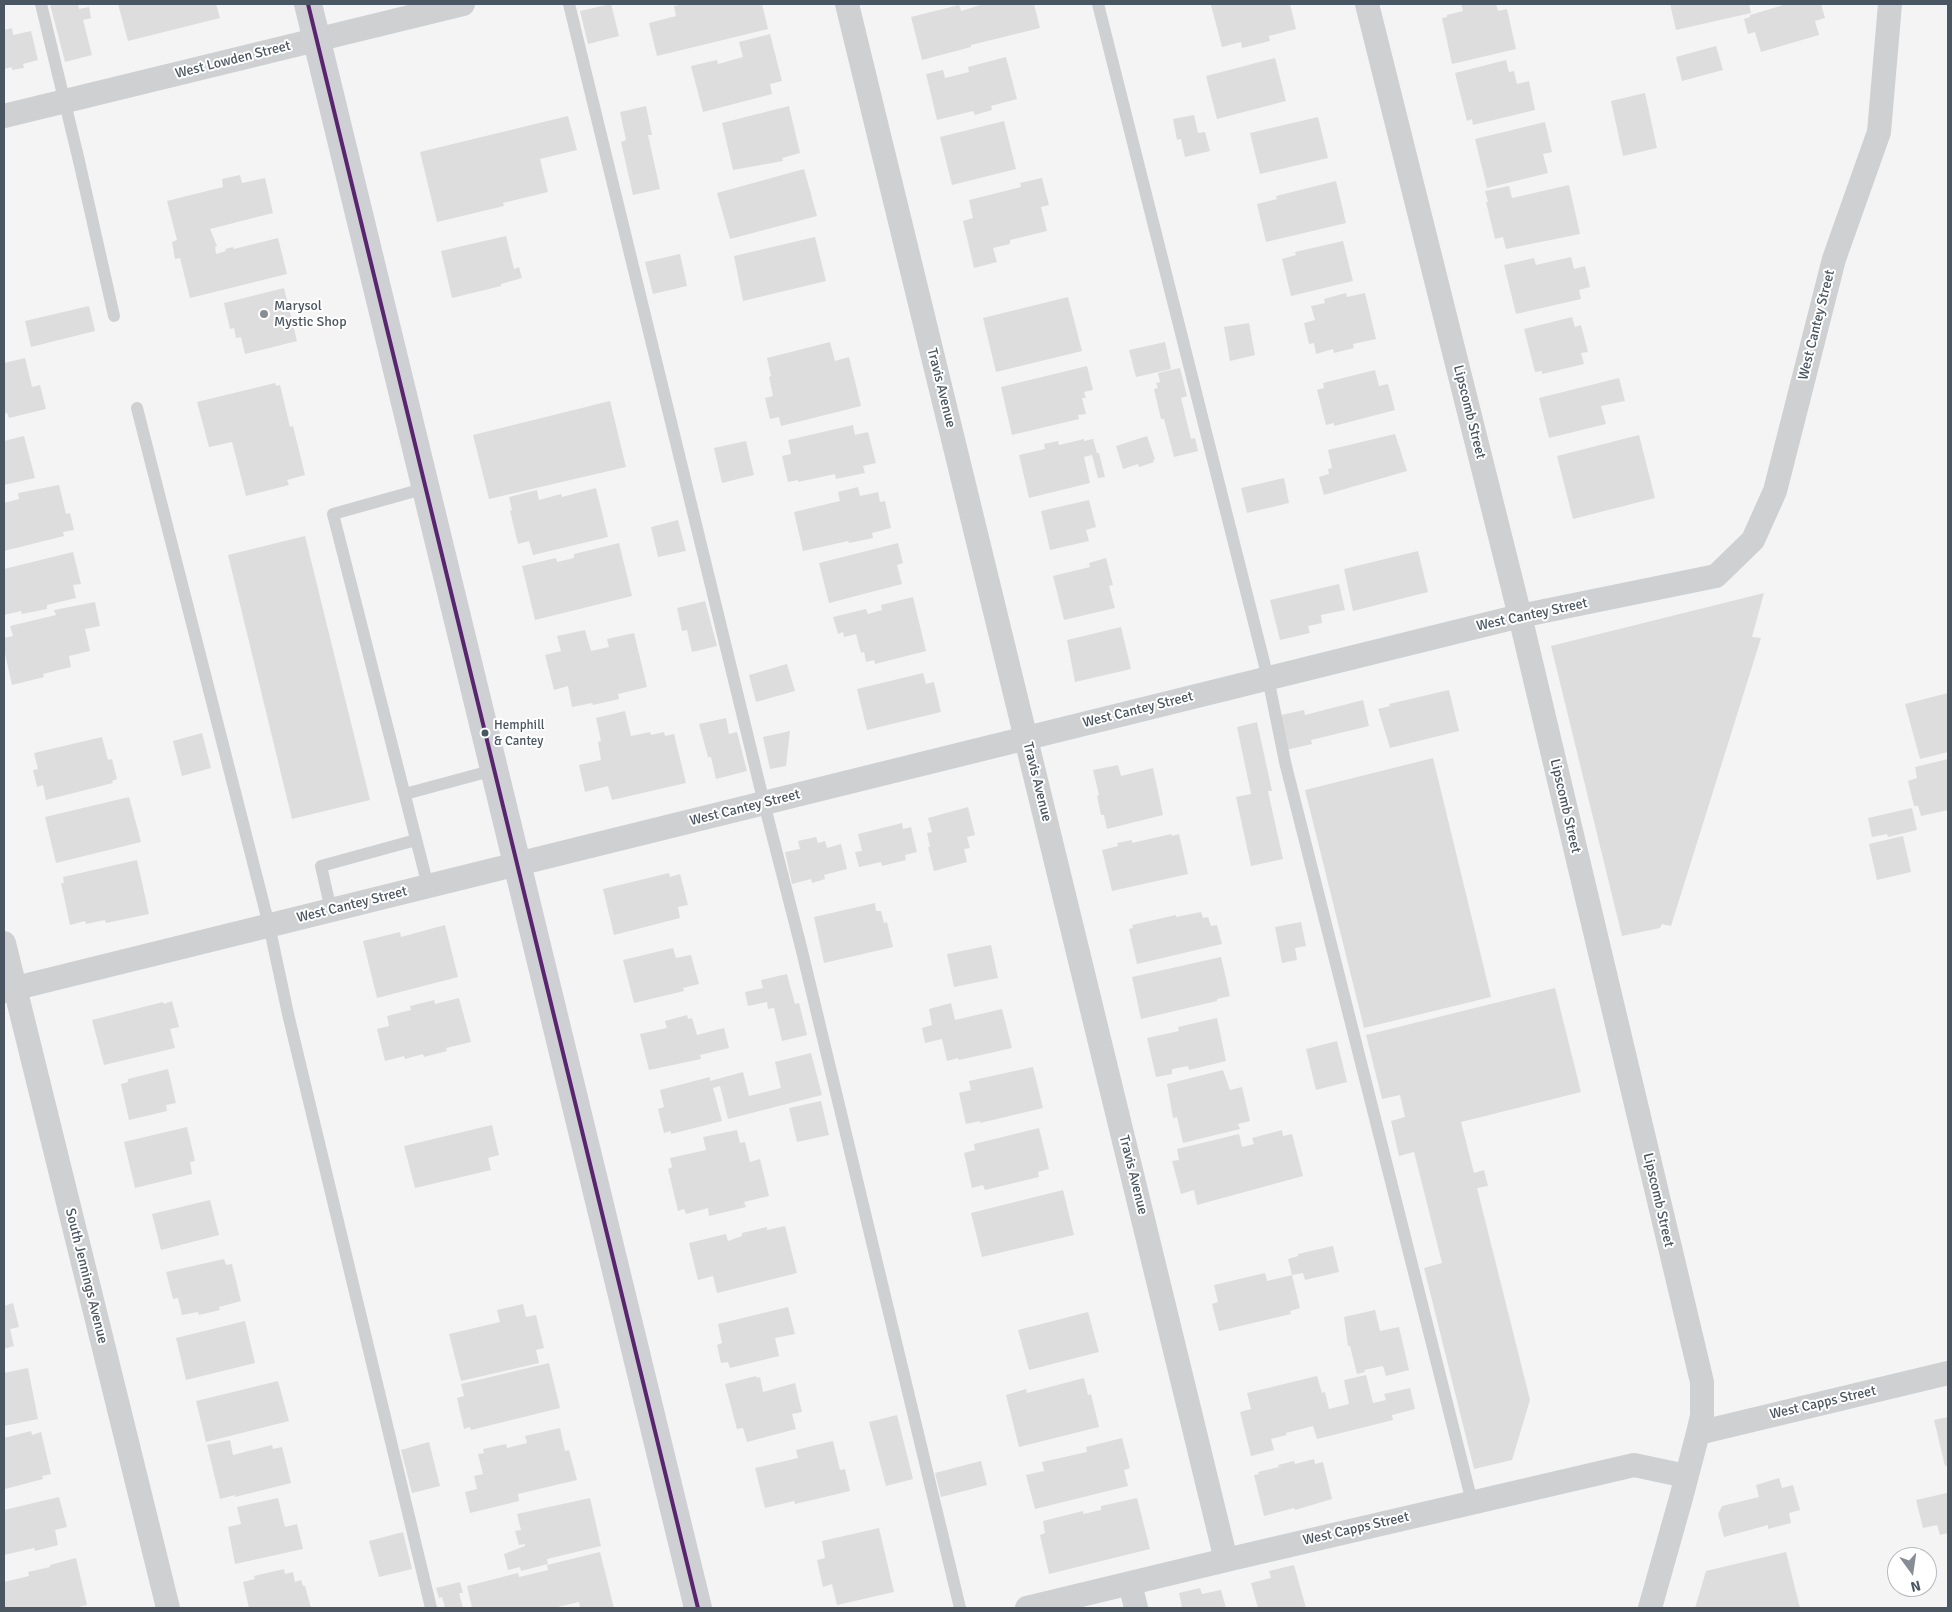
<!DOCTYPE html>
<style>
body{margin:0}
#map{position:relative;width:1952px;height:1612px;overflow:hidden;background:#f4f4f4;font-family:Signika,sans-serif}
canvas{display:block}
.frame{position:absolute;inset:0;border:5px solid #4a5661;pointer-events:none}
.north{position:absolute;left:1887px;top:1547px;width:50px;height:50px;box-sizing:border-box;background:#fff;border:1px solid #b7bbc0;border-radius:50%;rotate:166deg;font-size:14px;font-weight:700;line-height:20px;text-align:center;color:#4a5661}
.north::after{content:'';display:block;margin:auto;width:18px;height:22px;background:#868d94;clip-path:polygon(50% 0,100% 100%,50% 72%,0 100%)}
</style>
<div id="map">
<canvas width="1952" height="1612"></canvas>
<div class="frame"></div>
<div class="north">N</div>
</div>
<script>
const ctx = document.querySelector('canvas').getContext('2d');
ctx.lineJoin = 'round';
function fill(path, color) {
  ctx.fillStyle = color;
  ctx.fill(path, 'evenodd');
}
function toPath(rows) {
  const path = new Path2D();
  for (const r of rows) {
    path.moveTo(r[0], r[1]);
    for (let i = 2; i < r.length; i += 2) path.lineTo(r[i], r[i + 1]);
  }
  return path;
}
function trace(path, color, width, dash) {
  ctx.strokeStyle = color;
  ctx.lineWidth = width;
  ctx.lineCap = dash ? 'butt' : 'round';
  ctx.setLineDash(dash || []);
  ctx.stroke(path);
}
function write(font, color, halo, rows, align = 'center') {
  ctx.font = font + ' Signika,sans-serif';
  ctx.lineWidth = 4;
  ctx.setLineDash([]);
  ctx.textBaseline = 'middle';
  ctx.strokeStyle = halo;
  ctx.fillStyle = color;
  for (const [text, x, y, turn = 0] of rows) {
    ctx.save();
    ctx.translate(x, y);
    ctx.rotate((+turn || 0) * Math.PI / 180);
    ctx.textAlign = isNaN(turn) ? turn : align;
    if (halo) ctx.strokeText(text, 0, 0);
    ctx.fillText(text, 0, 0);
    ctx.restore();
  }
}
fill(toPath([
 [50,4,78,4,79,9,89,7,91,18,83,20,92,55,65,62],
 [118,4,216,4,220,18,128,41],
 [611,4,619,36,588,44,580,11],
 [684,4,762,4,768,29,657,56,649,23,676,16,674,6],
 [984,4,1034,4,1040,28,971,45,971,47,922,60,911,17,959,5,961,11],
 [1217,4,1290,4,1296,29,1269,36,1270,41,1242,48,1241,42,1222,47,1211,5],
 [1461,4,1496,4,1498,11,1507,9,1516,49,1452,64,1442,18,1447,17,1447,15,1463,11],
 [1670,4,1749,4,1751,13,1676,30],
 [1787,4,1821,4,1825,18,1815,21,1819,35,1761,52,1755,32,1748,34,1744,19,1750,17,1750,15],
 [12,28,13,35,31,31,38,60,23,64,24,68,12,70,12,67,4,69,4,30],
 [770,34,782,81,770,84,772,94,703,112,691,66,717,60,718,64,743,57,739,42],
 [1716,46,1723,70,1682,81,1676,57],
 [1006,57,1017,99,991,106,992,110,975,115,973,111,937,120,926,74,943,70,945,78,969,72,968,67],
 [1275,58,1286,101,1217,119,1206,76],
 [1506,60,1509,72,1514,71,1517,84,1529,81,1535,110,1473,125,1472,119,1467,121,1455,73],
 [1645,93,1657,148,1623,156,1611,101],
 [646,106,652,135,648,135,660,189,633,195,621,142,626,140,620,112],
 [789,106,800,153,782,158,783,161,733,170,722,123],
 [1194,115,1198,133,1205,132,1210,151,1185,157,1181,139,1177,140,1173,119],
 [568,116,577,150,540,159,548,192,503,203,504,206,437,222,420,152],
 [1318,117,1328,158,1260,174,1250,133],
 [1004,121,1016,169,952,185,940,137],
 [1545,122,1552,152,1543,154,1548,173,1487,188,1475,139],
 [804,169,817,216,730,239,717,193],
 [240,175,242,183,265,178,273,213,210,229,217,246,215,247,216,254,226,251,225,249,233,247,234,249,278,238,287,274,190,298,180,258,175,259,172,242,177,240,167,201,223,187,222,179],
 [1042,178,1049,205,1041,207,1047,231,1010,240,1010,244,993,248,997,262,974,268,963,221,973,218,969,200,1021,187,1020,183],
 [1336,181,1346,223,1266,242,1257,204,1277,199,1276,196],
 [1569,185,1580,234,1506,249,1503,237,1495,239,1486,202,1488,202,1485,191,1509,186,1512,198],
 [506,236,514,269,519,267,522,278,501,284,501,286,452,298,441,251],
 [815,237,826,281,743,301,734,256],
 [1343,241,1353,281,1291,296,1282,259,1296,255,1295,252],
 [680,254,687,286,653,294,645,262],
 [1571,257,1574,269,1585,266,1590,287,1579,290,1581,299,1516,314,1504,265,1534,258,1536,265],
 [284,288,297,341,245,354,241,337,236,338,234,328,230,329,224,303],
 [1346,293,1347,297,1365,293,1376,339,1353,344,1354,348,1334,353,1333,349,1316,354,1314,343,1309,344,1304,323,1315,320,1311,306,1325,303,1324,299],
 [1068,297,1082,351,996,372,983,318],
 [89,306,95,331,31,347,25,321],
 [1572,317,1575,327,1581,325,1588,352,1581,353,1584,364,1542,374,1542,371,1535,372,1524,329],
 [1249,323,1255,355,1230,361,1224,327],
 [830,342,835,361,849,357,861,406,781,426,779,417,770,419,765,398,773,396,769,377,771,376,767,358],
 [1165,342,1171,369,1136,377,1129,350],
 [25,358,32,387,40,385,46,409,9,418,7,413,4,414,4,363],
 [1087,366,1093,390,1084,392,1086,398,1082,398,1086,414,1078,415,1079,419,1012,435,1001,387],
 [1180,368,1187,396,1181,398,1191,439,1195,438,1198,451,1174,457,1164,419,1161,419,1154,389,1158,388,1156,383,1160,382,1158,373],
 [1375,370,1379,386,1388,384,1395,410,1334,426,1334,423,1326,425,1317,390,1324,388,1323,383],
 [1619,378,1625,401,1601,406,1606,424,1549,438,1539,398],
 [275,383,276,386,280,385,290,427,293,426,305,475,287,480,289,485,246,496,232,442,209,447,197,402],
 [610,401,626,467,489,499,473,435],
 [853,425,855,435,868,432,876,463,863,466,865,473,836,479,835,474,798,482,798,480,788,482,782,456,791,454,788,440],
 [1395,434,1407,471,1324,495,1319,477,1329,474,1328,469,1332,468,1328,450],
 [1639,435,1655,498,1573,519,1557,456],
 [24,436,35,478,4,485,4,441],
 [1147,436,1155,459,1153,460,1154,462,1139,467,1138,464,1123,469,1116,446],
 [1084,439,1084,441,1093,439,1097,453,1099,453,1105,477,1098,478,1092,455,1084,457,1090,483,1029,498,1019,455,1045,449,1044,444,1058,441,1059,445],
 [746,441,754,475,722,483,714,448],
 [1284,478,1289,503,1247,513,1241,488],
 [59,485,66,514,70,513,74,530,63,532,64,536,4,551,4,503,19,499,18,493],
 [858,487,860,496,878,492,880,502,885,501,891,528,872,533,873,538,849,543,848,541,803,551,794,512,840,501,838,492],
 [596,488,608,537,533,555,529,541,518,544,510,511,512,510,509,497,537,490,539,500,561,494,562,497],
 [1089,500,1096,527,1086,530,1089,541,1050,550,1041,511],
 [678,520,686,551,658,557,651,527],
 [305,536,370,800,292,819,228,555],
 [619,543,632,596,535,620,522,566,556,558,557,562,574,558,574,554],
 [898,543,903,563,897,565,902,584,829,603,819,563],
 [1418,551,1428,592,1353,611,1344,569],
 [73,552,81,584,73,585,76,598,47,605,47,609,22,614,21,611,4,615,4,569],
 [1106,558,1113,585,1109,586,1115,608,1064,620,1053,576,1090,567,1089,563],
 [1339,584,1345,610,1321,615,1322,623,1308,626,1310,633,1280,640,1270,600],
 [1764,593,1752,637,1761,638,1671,926,1662,924,1660,928,1622,936,1551,646],
 [913,597,926,651,875,664,874,660,866,662,864,652,861,653,856,634,844,637,843,632,838,634,833,617,866,609,868,614,882,610,881,605],
 [705,601,717,646,692,652,687,630,682,631,677,608],
 [95,602,100,626,85,629,90,651,69,656,71,667,43,674,44,677,12,685,4,649,4,638,13,636,10,626,56,615,54,610],
 [1121,627,1131,669,1075,682,1067,640],
 [585,630,591,651,609,647,607,639,634,633,647,687,618,694,619,699,593,705,592,703,572,707,568,686,554,690,545,655,561,651,557,636],
 [787,664,795,691,756,702,749,675],
 [923,673,926,684,934,682,941,712,867,730,857,689],
 [1449,690,1459,731,1390,748,1378,709,1390,706,1389,704],
 [1948,693,1948,752,1920,759,1905,704],
 [1363,700,1369,726,1311,740,1312,744,1286,750,1281,715,1304,710,1305,715],
 [625,711,631,736,650,732,651,735,664,732,665,736,674,734,686,783,612,800,608,786,585,792,579,765,601,760,598,742,601,741,596,718],
 [726,718,729,734,737,732,747,771,716,779,711,757,708,757,699,724],
 [1257,722,1272,791,1268,791,1271,805,1283,859,1251,866,1236,797,1251,794,1237,727],
 [790,731,786,766,770,769,763,737],
 [202,733,211,768,182,776,173,741],
 [102,737,108,760,112,759,117,779,112,781,113,783,46,800,43,785,37,787,33,770,38,769,34,753],
 [1433,758,1491,997,1364,1028,1305,790],
 [1948,759,1948,810,1921,816,1918,806,1914,806,1908,781,1917,778,1915,767],
 [1118,765,1121,776,1153,768,1163,815,1107,829,1104,815,1101,815,1097,796,1099,795,1093,770],
 [129,797,141,842,56,863,45,817],
 [968,807,975,835,967,837,970,848,964,849,967,862,934,871,928,847,930,847,927,833,932,832,928,818],
 [1912,808,1917,830,1888,837,1887,834,1872,837,1868,818],
 [902,823,903,829,911,827,917,852,905,855,906,860,882,866,881,862,859,867,855,852,862,851,858,834],
 [1171,834,1172,836,1179,834,1188,874,1112,891,1102,850,1118,846,1117,843,1132,840,1132,843],
 [1903,836,1911,872,1877,880,1869,844],
 [816,837,818,843,825,841,827,848,841,844,847,869,824,875,825,879,812,883,811,879,792,884,785,852,800,849,798,841],
 [137,860,149,914,106,923,105,920,86,924,85,921,70,925,61,883,64,883,63,877],
 [669,873,670,877,680,874,688,905,678,907,680,918,614,935,603,889],
 [875,903,876,911,881,911,884,923,887,922,893,947,824,963,814,917],
 [1201,912,1203,918,1208,917,1211,926,1217,925,1222,944,1137,964,1129,929,1133,928,1132,925,1176,915,1176,917],
 [1301,922,1306,946,1295,948,1297,960,1282,963,1275,927],
 [445,925,458,977,377,998,363,941,400,932,401,937],
 [991,945,998,978,954,987,947,954],
 [673,948,676,958,691,955,699,984,683,988,684,991,634,1003,623,960],
 [1221,957,1230,996,1217,999,1217,1001,1141,1019,1132,977],
 [787,974,795,1004,799,1003,807,1035,782,1041,774,1008,768,1009,767,1002,748,1006,745,992,763,988,761,980],
 [1555,988,1581,1092,1461,1122,1474,1173,1484,1170,1488,1186,1477,1188,1530,1400,1512,1460,1474,1469,1424,1268,1442,1263,1414,1152,1399,1156,1391,1121,1405,1117,1400,1095,1382,1099,1366,1035],
 [459,998,471,1042,446,1048,447,1051,424,1057,423,1054,405,1059,404,1056,385,1061,377,1029,389,1026,387,1016,411,1010,410,1006,434,1000,435,1004],
 [172,1001,179,1027,170,1029,175,1048,104,1065,92,1020,163,1002,164,1004],
 [951,1003,955,1020,1002,1009,1012,1048,959,1060,958,1058,947,1061,942,1039,925,1043,922,1028,932,1025,929,1009],
 [687,1015,688,1019,692,1018,697,1035,724,1028,729,1048,700,1055,701,1059,649,1070,640,1034,667,1028,665,1021],
 [1217,1018,1226,1061,1189,1070,1188,1066,1172,1069,1172,1074,1156,1077,1147,1038,1179,1031,1178,1027],
 [1337,1041,1347,1082,1316,1090,1306,1049],
 [811,1053,822,1095,728,1119,720,1086,713,1088,722,1121,671,1134,671,1131,664,1133,658,1109,664,1107,660,1090,710,1077,710,1081,743,1072,749,1096,781,1088,775,1062],
 [1033,1067,1043,1108,980,1123,980,1121,966,1124,959,1093,971,1090,969,1081],
 [168,1069,176,1103,166,1105,167,1111,129,1120,121,1084,128,1082,128,1079],
 [1223,1070,1230,1090,1242,1087,1250,1121,1238,1124,1240,1129,1183,1143,1177,1117,1173,1118,1167,1084],
 [821,1101,829,1135,797,1142,789,1108],
 [492,1125,499,1155,488,1158,491,1170,415,1188,404,1146],
 [187,1127,195,1161,190,1162,192,1174,135,1188,124,1142],
 [1039,1128,1049,1169,1038,1172,1039,1177,985,1190,983,1185,972,1188,964,1153,975,1150,974,1144],
 [737,1130,740,1143,745,1142,750,1162,760,1159,769,1196,744,1202,746,1207,709,1216,708,1208,686,1214,684,1209,678,1211,668,1169,672,1167,670,1158,706,1150,703,1137],
 [1282,1130,1283,1136,1292,1134,1303,1176,1197,1205,1194,1190,1181,1194,1172,1161,1179,1160,1177,1149,1239,1134,1242,1147,1254,1144,1252,1138],
 [1063,1190,1074,1235,982,1257,971,1213],
 [210,1200,219,1235,161,1250,152,1214],
 [785,1226,797,1273,717,1293,713,1276,698,1280,689,1243,726,1234,728,1241,742,1236,742,1233,767,1227,767,1230],
 [1333,1246,1339,1272,1305,1280,1303,1273,1292,1275,1288,1259,1298,1256,1298,1254],
 [224,1259,226,1265,232,1264,241,1301,219,1307,220,1310,199,1315,198,1312,182,1315,178,1298,173,1299,166,1272],
 [1265,1273,1267,1281,1292,1275,1300,1308,1290,1311,1291,1314,1219,1331,1212,1304,1218,1302,1214,1285],
 [13,1303,19,1327,10,1329,14,1346,4,1349,4,1306],
 [523,1304,526,1317,536,1315,544,1348,536,1350,539,1363,461,1381,449,1334,500,1322,497,1310],
 [788,1307,795,1334,775,1338,779,1356,730,1368,728,1362,721,1363,717,1345,722,1343,718,1324],
 [1375,1310,1380,1331,1399,1327,1409,1370,1386,1376,1383,1366,1364,1370,1365,1372,1357,1374,1350,1346,1348,1346,1344,1317],
 [1088,1312,1099,1352,1029,1370,1018,1330],
 [245,1321,255,1363,186,1380,176,1338],
 [549,1363,560,1408,471,1430,470,1427,464,1429,457,1398,464,1396,461,1384],
 [28,1368,38,1419,4,1426,4,1373],
 [1366,1375,1373,1403,1386,1400,1384,1394,1410,1388,1415,1409,1392,1415,1393,1420,1317,1439,1313,1426,1286,1433,1287,1435,1271,1439,1274,1450,1251,1456,1240,1412,1251,1409,1247,1393,1317,1376,1322,1393,1325,1392,1329,1409,1349,1404,1344,1380],
 [756,1376,757,1378,760,1377,763,1392,795,1383,802,1412,792,1414,796,1429,747,1442,743,1428,737,1429,725,1384],
 [1084,1378,1088,1395,1091,1394,1099,1427,1019,1447,1006,1395,1026,1389,1027,1393],
 [278,1381,289,1421,206,1442,196,1401],
 [897,1415,913,1479,886,1486,869,1422],
 [1948,1417,1948,1465,1945,1466,1934,1420],
 [560,1428,565,1451,569,1450,577,1480,518,1494,519,1501,470,1513,465,1492,477,1489,474,1476,483,1474,478,1454,484,1453,483,1449,506,1444,507,1448,527,1443,525,1436],
 [31,1431,32,1435,41,1432,51,1474,42,1476,43,1479,5,1489,4,1438],
 [1122,1438,1130,1468,1124,1470,1128,1486,1035,1509,1026,1475,1044,1471,1042,1462,1087,1452,1086,1447],
 [230,1440,233,1455,272,1445,273,1449,282,1447,291,1483,235,1497,235,1495,220,1499,207,1445],
 [833,1441,840,1470,845,1469,850,1491,795,1504,794,1501,765,1508,755,1468,798,1458,796,1450],
 [429,1442,440,1486,412,1493,401,1450],
 [1314,1459,1315,1464,1323,1462,1332,1499,1295,1510,1294,1508,1264,1516,1254,1475,1259,1474,1258,1472,1279,1467,1278,1465,1294,1461,1295,1464],
 [981,1461,987,1485,941,1497,935,1473],
 [1779,1478,1782,1488,1793,1485,1800,1510,1789,1513,1791,1523,1768,1529,1768,1525,1724,1537,1718,1514,1722,1506,1759,1497,1756,1485],
 [1947,1493,1948,1533,1940,1535,1937,1525,1923,1528,1916,1500],
 [59,1497,67,1527,55,1530,58,1545,35,1551,34,1548,4,1555,4,1510],
 [278,1498,285,1527,297,1524,303,1549,235,1564,228,1527,241,1524,237,1507],
 [590,1498,601,1546,547,1559,548,1564,521,1571,520,1567,508,1570,504,1554,525,1546,525,1544,519,1545,515,1531,521,1530,517,1514],
 [1137,1498,1150,1549,1049,1574,1040,1535,1045,1533,1043,1521,1083,1511,1083,1514,1101,1510,1101,1506],
 [879,1528,894,1592,837,1605,832,1584,823,1587,817,1560,825,1558,822,1541],
 [403,1532,412,1569,379,1577,369,1541],
 [600,1552,614,1608,580,1608,579,1602,553,1608,472,1608,467,1586,518,1573,519,1577,548,1570,547,1565],
 [1786,1552,1800,1608,1695,1608,1706,1571],
 [76,1558,87,1605,74,1608,4,1608,4,1582,29,1576,28,1572,50,1567,50,1565],
 [1294,1565,1306,1608,1258,1608,1251,1583,1271,1578,1269,1571],
 [284,1569,285,1574,293,1572,295,1582,301,1580,303,1586,305,1586,311,1608,249,1608,243,1582,255,1579,254,1576],
 [460,1582,463,1593,459,1593,463,1608,445,1608,442,1597,439,1598,436,1588],
 [1200,1588,1202,1594,1221,1590,1226,1608,1182,1608,1179,1593]
]), '#ddddde');
trace(toPath([
 [41,4,79,161,114,316],
 [569,4,764,803,801,947,960,1608],
 [1098,4,1268,678,1285,762,1472,1502],
 [137,408,269,925,288,1014,431,1608],
 [426,488,333,514,428,886],
 [405,794,494,770],
 [331,910,321,866,416,840]
]), '#ced0d2', 12);
trace(toPath([
 [847,4,1226,1560],
 [1367,4,1520,616,1702,1382,1702,1416,1698,1433,1681,1498,1650,1608],
 [4,116,463,4],
 [4,943,168,1608],
 [4,991,1520,616,1716,576,1753,540,1775,491,1834,259,1879,132,1890,4],
 [1698,1433,1948,1373],
 [1130,1583,1136,1608],
 [1027,1608,1226,1560,1634,1465,1686,1476]
]), '#ced0d2', 24);
trace(toPath([
 [308,4,698,1608]
]), '#ced0d4', 28);
trace(toPath([
 [308,4,698,1608]
]), '#5a256f', 4);
for (const [x, y, r, color] of [
 [264,314,5,"#868d94"],
 [485,733,4.5,"#4a5661"]
]) {
  const dot = new Path2D();
  dot.arc(x, y, r, 0, 2 * Math.PI);
  ctx.fillStyle = color;
  ctx.fill(dot);
  trace(dot, '#fff', 2);
}
write('13px', '#4a5661', '#fff', [
 ["Hemphill",494,726],
 ["& Cantey",494,742]
], 'left');
write('14px', '#4a5661', '#fff', [
 ["West Lowden Street",233,60,-14],
 ["West Cantey Street",1817,325,-76],
 ["Travis Avenue",941,388,76],
 ["Lipscomb Street",1469,412,76],
 ["West Cantey Street",1532,615,-12],
 ["West Cantey Street",1138,710,-14],
 ["Travis Avenue",1037,782,76],
 ["Lipscomb Street",1565,806,77],
 ["West Cantey Street",745,808,-14],
 ["West Cantey Street",352,905,-14],
 ["Travis Avenue",1133,1175,76],
 ["Lipscomb Street",1658,1200,77],
 ["South Jennings Avenue",86,1276,76],
 ["West Capps Street",1823,1403,-13],
 ["West Capps Street",1356,1529,-13]
]);
write('14px', '#4a5661', '#fff', [
 ["Marysol",274,306],
 ["Mystic Shop",274,322]
], 'left');
</script>
